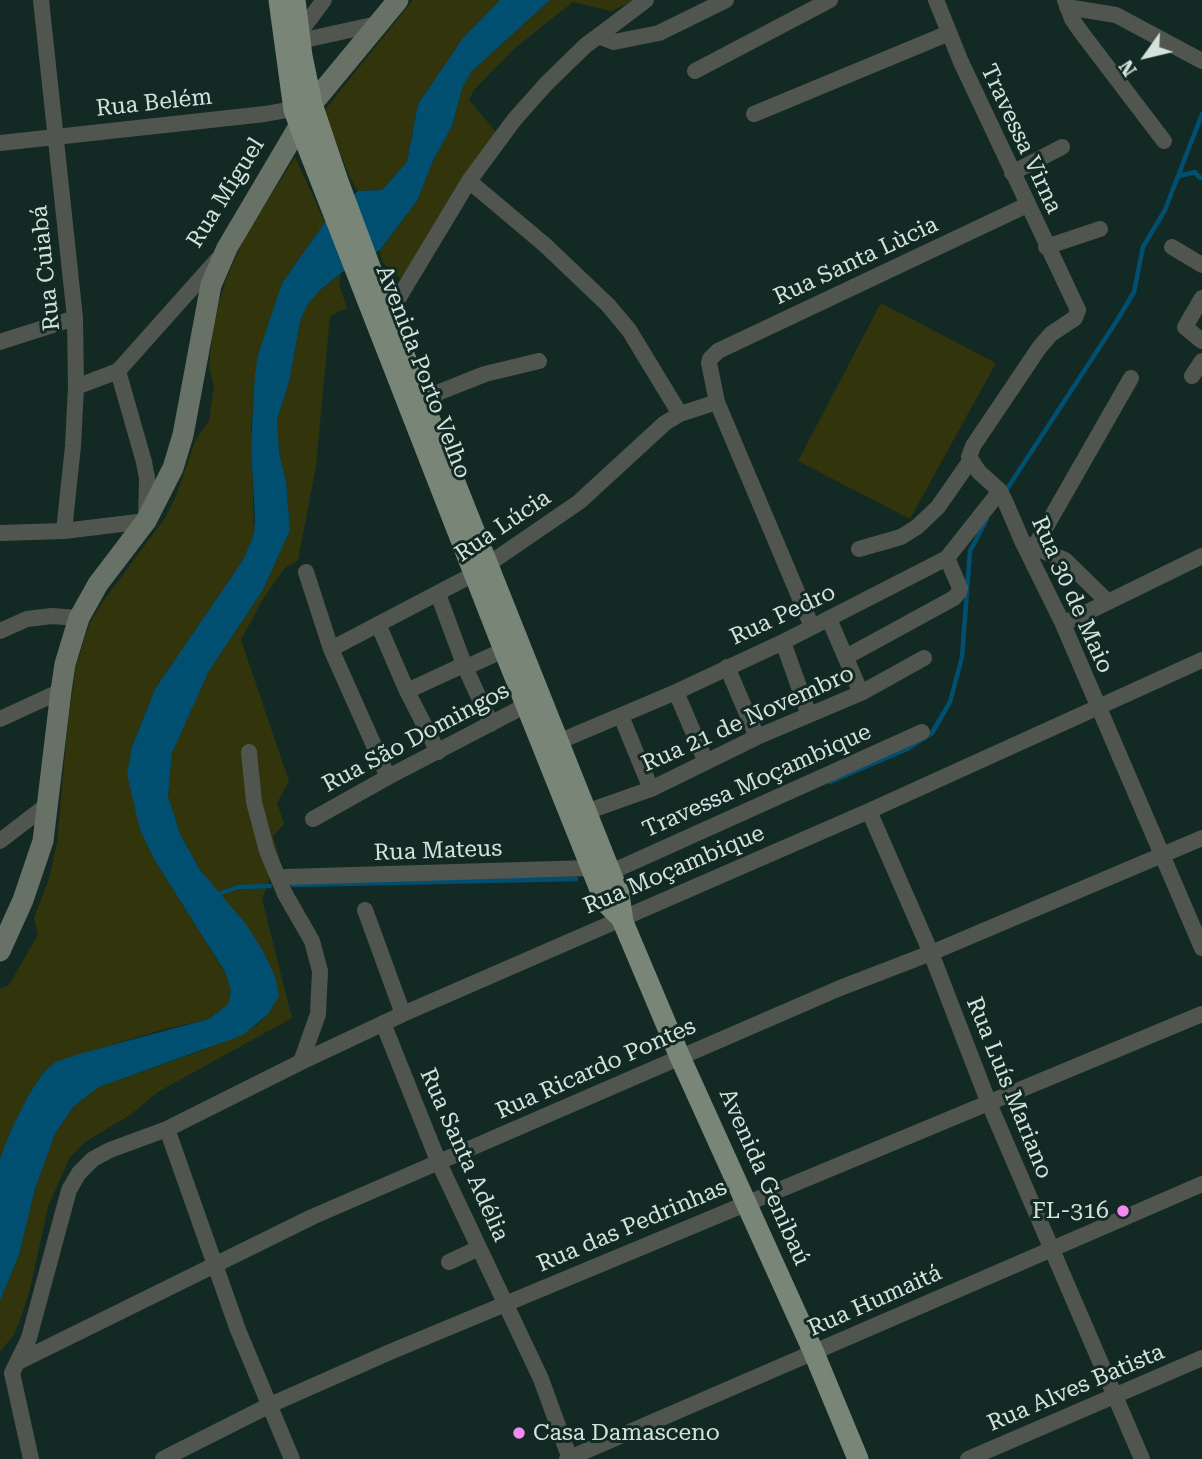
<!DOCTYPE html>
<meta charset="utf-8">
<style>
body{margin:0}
#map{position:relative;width:1202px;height:1459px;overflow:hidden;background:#132a24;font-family:"Roboto Serif",serif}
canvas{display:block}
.north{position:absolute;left:1111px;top:21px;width:70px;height:70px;-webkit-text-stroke:5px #132a24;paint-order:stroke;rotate:236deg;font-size:19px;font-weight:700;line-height:28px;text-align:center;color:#d4e2dd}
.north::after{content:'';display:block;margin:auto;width:24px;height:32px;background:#d4e2dd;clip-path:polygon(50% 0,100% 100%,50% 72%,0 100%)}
</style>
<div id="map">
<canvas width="1202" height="1459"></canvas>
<div class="north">N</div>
</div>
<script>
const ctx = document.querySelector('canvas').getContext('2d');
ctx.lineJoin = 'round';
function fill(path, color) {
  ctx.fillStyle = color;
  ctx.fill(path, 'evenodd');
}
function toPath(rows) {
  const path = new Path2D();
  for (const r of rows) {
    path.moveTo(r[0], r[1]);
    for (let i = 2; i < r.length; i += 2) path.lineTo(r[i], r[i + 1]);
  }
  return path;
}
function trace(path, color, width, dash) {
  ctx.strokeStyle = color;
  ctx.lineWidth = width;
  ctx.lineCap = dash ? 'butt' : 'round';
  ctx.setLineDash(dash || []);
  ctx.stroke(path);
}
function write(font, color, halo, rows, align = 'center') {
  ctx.font = font + ' "Roboto Serif",serif';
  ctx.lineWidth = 6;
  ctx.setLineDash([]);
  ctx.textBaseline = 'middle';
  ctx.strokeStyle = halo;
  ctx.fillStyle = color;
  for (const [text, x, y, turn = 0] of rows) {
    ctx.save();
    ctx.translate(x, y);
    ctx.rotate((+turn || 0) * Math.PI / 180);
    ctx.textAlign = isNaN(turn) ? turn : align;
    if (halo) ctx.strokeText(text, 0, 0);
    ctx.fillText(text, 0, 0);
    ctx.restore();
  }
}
fill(toPath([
 [413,0,500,0,463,38,418,104,407,162,382,190,358,191,350,178,324,111],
 [550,0,637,0,611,11,573,2,515,48,474,90,469,100,501,138,407,284,382,262,380,250,417,201,433,161,452,126,462,89,471,72],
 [295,157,325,222,282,283,258,355,251,428,254,534,243,560,155,689,132,747,140,830,154,859,225,973,231,990,228,1004,209,1019,162,1030,55,1062,43,1073,28,1096,10,1132,0,1159,0,989,9,985,38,935,34,918,48,882,57,843,68,721,76,666,89,624,104,600,165,518,176,496,196,439,209,421,214,386,209,366,214,319,226,279,246,235],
 [341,273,339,284,347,308,330,316,316,466,298,560,285,568,263,599,241,640,289,781,277,803,284,824,273,836,279,856,262,899,292,1018,158,1092,130,1115,85,1142,70,1157,48,1207,29,1293,19,1323,13,1336,0,1352,0,1301,19,1255,35,1189,55,1134,73,1107,99,1087,206,1049,256,1026,268,1014,278,996,221,895,200,870,180,834,168,796,172,753,209,671,263,590,290,530,286,481,279,452,277,420,289,382,301,318,308,304,320,290],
 [881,303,996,363,910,519,798,461]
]), '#32340b');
fill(toPath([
 [500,0,550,0,471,72,462,89,452,126,433,161,417,201,380,250,341,273,320,290,308,304,301,318,289,382,277,420,279,452,286,481,290,530,263,590,209,671,172,753,168,796,180,834,200,870,246,924,263,951,275,976,279,996,268,1014,243,1035,99,1087,73,1107,55,1134,35,1189,19,1255,0,1301,0,1159,10,1132,28,1096,43,1073,55,1062,79,1054,209,1019,228,1004,231,990,225,972,154,859,140,830,127,774,132,747,155,689,243,560,254,534,255,520,251,445,255,375,258,355,282,283,325,222,358,191,382,190,407,162,418,104,463,38]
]), '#004f71');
trace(toPath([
 [1179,176,1195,172,1199,177,1202,178],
 [1005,492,1116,322,1134,292,1143,247,1165,210,1202,114],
 [830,782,907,749,932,733,950,702,962,657,970,551,987,519],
 [293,885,576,879],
 [216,895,238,887,270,886]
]), '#004f71', 4.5);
trace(toPath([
 [41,0,75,318,76,387,73,446,64,531],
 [936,0,961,62,1078,310,1075,318,1051,334,1039,348,973,446,969,457,979,472,1000,491,1005,501,1023,543,1063,624,1202,948],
 [1065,0,1072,19,1081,32,1164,141],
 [1067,7,1116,15,1202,61],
 [300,32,324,0],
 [598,36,614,42,659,33,726,0],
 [300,41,377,24],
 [695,71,830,0],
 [754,114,949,33],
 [0,143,265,114,303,107],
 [1012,173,1062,147],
 [469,181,545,245,608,305,629,330,680,414],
 [1046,247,1100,229],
 [1172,247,1202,265],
 [1202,298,1185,327,1202,341],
 [385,307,398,299,469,181,514,120,546,84,585,46,646,0],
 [0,342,75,318],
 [1192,376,1202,361],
 [76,387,118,371,217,260],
 [422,399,485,374,539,361],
 [0,533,64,531,146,521,147,478,144,462,118,371],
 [1026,544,1065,560,1108,602],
 [1035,546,1131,378],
 [859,549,901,537,917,527,938,507,970,461],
 [306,572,331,649,388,777],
 [438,594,465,667,491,724],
 [829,619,861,693],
 [378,624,407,691,438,752],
 [1063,624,1202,556],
 [812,627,717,402,709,363,710,359,718,351,1027,205],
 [0,631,27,619,52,616,79,618],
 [783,642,809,715],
 [331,649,474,574,579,502,665,423,680,414,717,402],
 [846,657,954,598,959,592,960,588,947,558],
 [727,667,757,737],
 [407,691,459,667,471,665,504,650],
 [676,692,706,762],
 [621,716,651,789],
 [0,719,61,691],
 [558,742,676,692,783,642,947,558,1000,491],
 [249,752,254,802,267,851,285,894,312,941,320,971,318,1014,301,1062],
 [869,811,931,953,988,1101,1142,1459],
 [586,812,651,789,757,737,861,693,924,658],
 [313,819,388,777,536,700],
 [0,841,47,805],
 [611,872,922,732],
 [286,877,591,868],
 [365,910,403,1014],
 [383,1023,439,1163,541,1379,570,1459],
 [167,1129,238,1330,292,1459],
 [449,1262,479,1248],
 [18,1362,312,1217,840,988,931,953,1202,838],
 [31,1459,12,1373,29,1338,69,1190,79,1173,93,1159,110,1150,167,1129,301,1062,403,1014,869,811,1202,660],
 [163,1459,270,1405,390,1352,1202,1014],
 [567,1459,1202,1184],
 [968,1459,1202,1358]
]), '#50564f', 16);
trace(toPath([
 [0,951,23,900,43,841,61,691,65,664,79,618,98,584,146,521,173,468,183,435,211,285,227,248,312,104,398,0]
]), '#677166', 21);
trace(toPath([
 [279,0,294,110,306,143,504,650,605,902,621,918],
 [295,0,302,56,312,104,339,184,385,307,619,894,623,922,680,1057,814,1353,858,1459]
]), '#798677', 21);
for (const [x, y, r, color] of [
 [1123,1211,7,"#f389f1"],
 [519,1433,7,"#f389f1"]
]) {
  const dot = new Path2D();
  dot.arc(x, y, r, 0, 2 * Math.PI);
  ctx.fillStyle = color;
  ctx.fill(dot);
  trace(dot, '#132a24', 2.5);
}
write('23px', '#d4e2dd', '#132a24', [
 ["Rua Belém",154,103,-6],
 ["Travessa Virna",1021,139,65],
 ["Rua Miguel",226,193,-58],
 ["Rua Santa Lùcia",856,261,-25],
 ["Rua Cuiabá",46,268,-96],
 ["Avenida Porto Velho",423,372,69],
 ["Rua Lúcia",503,526,-34],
 ["Rua 30 de Maio",1072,595,66],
 ["Rua Pedro",783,615,-25],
 ["Rua 21 de Novembro",748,719,-24],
 ["Rua São Domingos",416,738,-28],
 ["Travessa Moçambique",757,781,-24],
 ["Rua Mateus",438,851,-2],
 ["Rua Moçambique",674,870,-23],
 ["Rua Ricardo Pontes",596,1069,-24],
 ["Rua Luís Mariano",1009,1088,68],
 ["Rua Santa Adélia",464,1155,66],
 ["Avenida Genibaú",764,1177,66],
 ["Rua das Pedrinhas",632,1226,-23],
 ["Rua Humaitá",875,1301,-24],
 ["Rua Alves Batista",1076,1388,-23]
]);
write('23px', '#d4e2dd', '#132a24', [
 ["FL-316",1109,1211],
 ["Casa Damasceno",533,1433,"left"]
], 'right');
</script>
